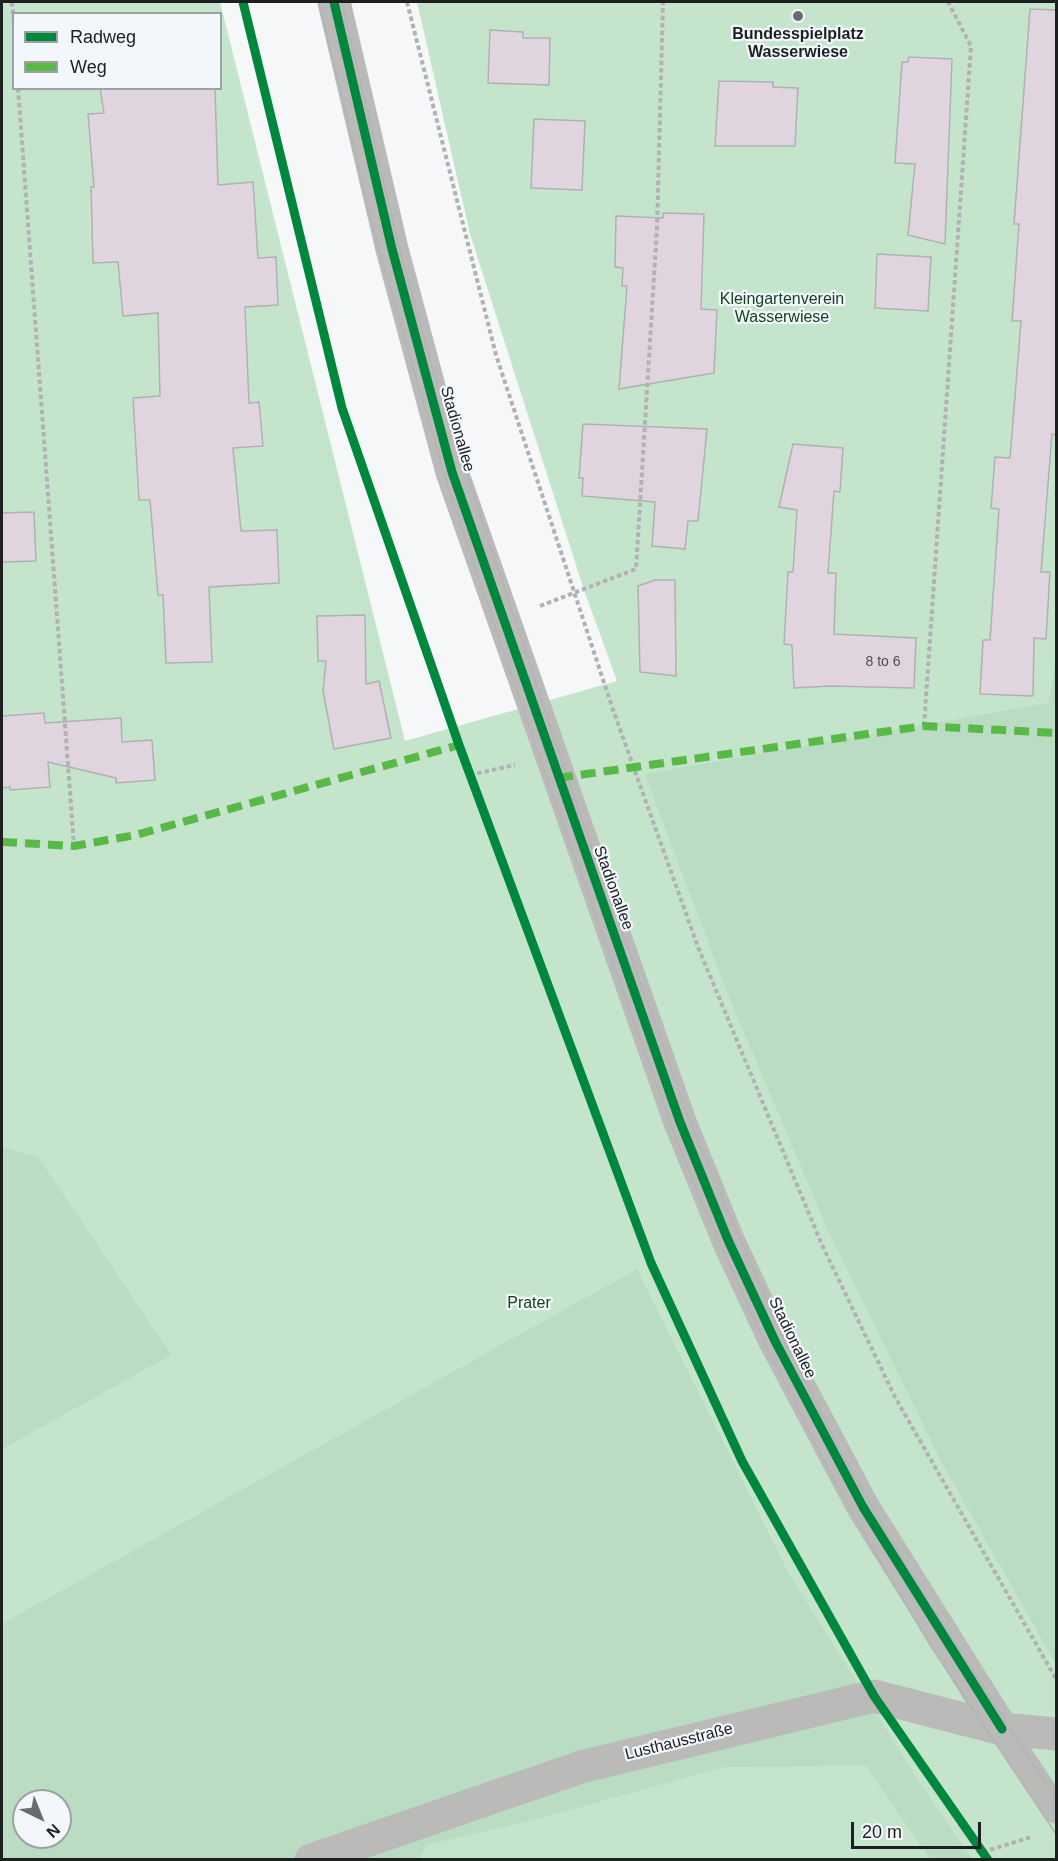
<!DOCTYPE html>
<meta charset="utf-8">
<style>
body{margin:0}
#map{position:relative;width:1058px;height:1861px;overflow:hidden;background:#f5f7f9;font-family:Arial,sans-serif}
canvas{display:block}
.frame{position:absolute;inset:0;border:3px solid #1e1f21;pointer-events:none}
.legend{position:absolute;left:12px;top:12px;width:210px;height:78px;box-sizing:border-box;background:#f3f7fb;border:2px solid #9ea1a4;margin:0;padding:8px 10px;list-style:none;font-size:18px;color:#1e1f21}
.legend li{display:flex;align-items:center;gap:12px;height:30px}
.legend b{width:30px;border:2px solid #9ea1a4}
.north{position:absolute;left:12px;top:1789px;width:60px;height:60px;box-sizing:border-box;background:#f3f7fb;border:2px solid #9ea1a4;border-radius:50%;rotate:137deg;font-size:16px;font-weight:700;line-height:24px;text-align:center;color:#1e1f21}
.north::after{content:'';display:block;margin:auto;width:21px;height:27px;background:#696b6d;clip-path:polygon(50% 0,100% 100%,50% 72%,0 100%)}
.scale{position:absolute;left:851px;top:1822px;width:130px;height:27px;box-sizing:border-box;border:3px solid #1e1f21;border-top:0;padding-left:8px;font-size:18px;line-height:21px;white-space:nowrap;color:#1e1f21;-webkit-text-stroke:4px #f3f7fb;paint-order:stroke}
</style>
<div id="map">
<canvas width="1058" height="1861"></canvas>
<div class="frame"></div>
<ul class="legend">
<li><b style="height:8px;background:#00873e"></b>Radweg</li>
<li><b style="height:8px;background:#58b947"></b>Weg</li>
</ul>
<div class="north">N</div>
<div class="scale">20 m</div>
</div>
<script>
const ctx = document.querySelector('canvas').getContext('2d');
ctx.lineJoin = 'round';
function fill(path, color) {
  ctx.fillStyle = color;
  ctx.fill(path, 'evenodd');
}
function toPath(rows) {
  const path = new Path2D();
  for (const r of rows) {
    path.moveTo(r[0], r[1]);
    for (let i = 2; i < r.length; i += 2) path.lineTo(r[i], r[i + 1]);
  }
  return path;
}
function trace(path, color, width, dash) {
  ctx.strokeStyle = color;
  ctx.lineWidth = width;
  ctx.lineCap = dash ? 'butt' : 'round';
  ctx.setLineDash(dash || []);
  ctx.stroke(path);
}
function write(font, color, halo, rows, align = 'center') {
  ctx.font = font + ' Arial,sans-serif';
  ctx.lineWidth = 4.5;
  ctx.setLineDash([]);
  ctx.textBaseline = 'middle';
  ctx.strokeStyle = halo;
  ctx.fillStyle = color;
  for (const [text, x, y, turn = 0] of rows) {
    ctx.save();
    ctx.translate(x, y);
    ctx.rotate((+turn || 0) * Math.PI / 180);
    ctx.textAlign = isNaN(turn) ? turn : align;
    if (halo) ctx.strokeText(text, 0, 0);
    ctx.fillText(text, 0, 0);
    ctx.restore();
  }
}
fill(toPath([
 [2,2,220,2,405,741,617,681,584,590,470,234,417,2,1056,2,1056,1859,2,1860],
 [14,14,220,14,220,88,14,88],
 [24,1801,60,1801,60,1837,24,1837]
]), '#c5e4cc');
fill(toPath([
 [1056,663,1056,1664,943,1465,827,1228,727,992,645,774,1048,703],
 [2,1147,38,1157,171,1355,2,1449],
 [637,1269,789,1574,923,1788,972,1859,930,1859,866,1766,724,1767,534,1820,426,1845,420,1859,2,1859,2,1624],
 [24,1801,60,1801,60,1837,24,1837]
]), '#badcc3');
const building = toPath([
 [1030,9,1056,10,1056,435,1052,434,1041,572,1050,572,1046,639,1034,638,1033,696,980,694,983,640,990,640,999,509,991,508,995,457,1010,458,1021,321,1012,321,1019,224,1014,224,1030,9],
 [490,30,523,32,523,38,550,38,549,85,488,83,490,30],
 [909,57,952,59,945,244,908,235,915,164,895,163,902,62,908,62,909,57],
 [719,81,773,82,773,87,798,88,795,146,715,146,719,81],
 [100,88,215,88,218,185,253,182,258,258,276,257,278,305,245,307,249,403,259,402,263,446,233,448,241,531,277,530,279,583,209,587,212,662,166,663,163,595,158,595,150,500,139,500,133,398,160,396,158,313,123,316,118,262,93,263,91,187,94,187,88,114,104,113,100,88],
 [534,119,585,121,582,190,531,188,534,119],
 [663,213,704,214,701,309,717,310,714,373,619,389,627,286,622,286,623,268,615,267,616,216,663,218,663,213],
 [877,254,931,257,928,311,875,308,877,254],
 [583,424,707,429,698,521,688,521,685,549,652,546,655,502,582,496,583,478,579,478,583,424],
 [793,444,843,448,840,492,834,491,828,573,836,573,834,634,916,638,914,688,831,686,794,688,792,645,784,644,788,572,793,572,797,510,779,507,793,444],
 [34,512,36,561,2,562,2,513,34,512],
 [655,580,675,580,676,676,640,672,638,586,655,580],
 [365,615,366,684,379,681,391,738,334,749,323,691,326,661,318,661,317,616,365,615],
 [44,713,45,723,121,718,122,742,152,740,155,780,116,783,116,778,48,762,50,787,10,790,10,787,2,788,2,716,44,713]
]);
fill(building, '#e0d4de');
trace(building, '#b0b1b2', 1.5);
trace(toPath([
 [12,2,14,25],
 [407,2,496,355,612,707,698,947,822,1245,895,1397,1056,1679],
 [18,88,74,846],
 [540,606,636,569,657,228,663,2],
 [924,726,971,46,948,2],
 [470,775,515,765],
 [983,1852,1031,1837]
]), '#b2b1b3', 4, [4.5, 3]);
trace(toPath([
 [1002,1729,1056,1810]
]), '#babab9', 27);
trace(toPath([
 [334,2,392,249,452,472,680,1122,728,1240,775,1341,863,1507,1002,1729],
 [311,1860,581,1767,874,1696,1002,1729,1056,1734]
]), '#babab9', 33);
trace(toPath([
 [319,2,377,243,445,477,540,759,675,1136,703,1206,767,1348,827,1467,867,1539,932,1648,1056,1834],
 [342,2,397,239,438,388,567,777,692,1127,781,1334,843,1456,919,1588,1056,1799]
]), '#b4b4b5', 1.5);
trace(toPath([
 [558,778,924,726,1056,733],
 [2,842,74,846,136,835,459,745]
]), '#58b947', 8, [15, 8]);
trace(toPath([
 [243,2,342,408,459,745,651,1263,742,1461,874,1696,988,1860],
 [334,2,392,249,452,472,680,1122,728,1240,775,1341,863,1507,1002,1729]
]), '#00873e', 9);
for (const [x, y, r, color] of [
 [798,16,6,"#696b6d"]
]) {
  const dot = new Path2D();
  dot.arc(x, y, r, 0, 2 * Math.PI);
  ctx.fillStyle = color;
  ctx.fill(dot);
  trace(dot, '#f3f7fb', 2);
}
write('14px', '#4e4c50', null, [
 ["8 to 6",883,662]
]);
write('bold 16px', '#1e1f21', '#f3f7fb', [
 ["Bundesspielplatz",798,35],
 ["Wasserwiese",798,53]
]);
write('16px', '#154222', '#f3f7fb', [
 ["Kleingartenverein",782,300],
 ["Wasserwiese",782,318],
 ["Prater",529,1304]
]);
write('16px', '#1e1f21', '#f3f7fb', [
 ["Stadionallee",457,429,74],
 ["Stadionallee",613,888,70],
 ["Stadionallee",792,1338,64],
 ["Lusthausstraße",679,1742,-14]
]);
</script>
